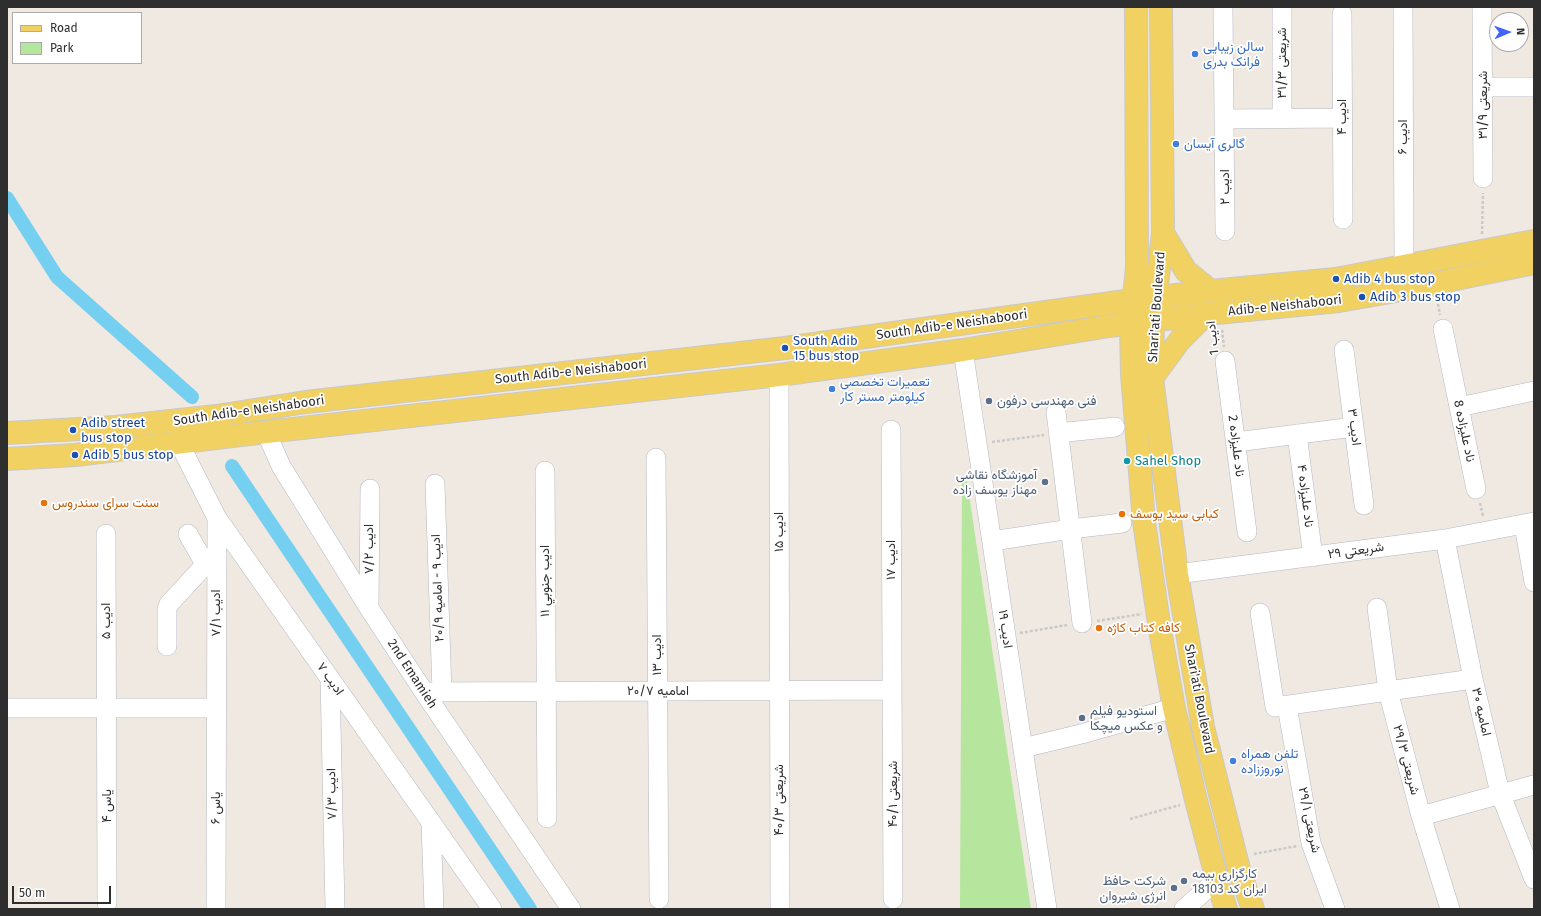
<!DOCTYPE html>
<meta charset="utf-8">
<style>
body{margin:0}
#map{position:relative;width:1541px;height:916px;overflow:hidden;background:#efe9e1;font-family:"Fira Sans",sans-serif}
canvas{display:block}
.frame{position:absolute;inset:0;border:8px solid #2e2e2e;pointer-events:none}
.legend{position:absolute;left:12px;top:12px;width:130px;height:52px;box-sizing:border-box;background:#fff;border:1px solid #ababab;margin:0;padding:5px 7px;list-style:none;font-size:12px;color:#2e2e2e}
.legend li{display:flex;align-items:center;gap:8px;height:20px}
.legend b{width:20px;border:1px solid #ababab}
.north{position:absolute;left:1489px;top:12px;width:40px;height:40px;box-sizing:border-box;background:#fff;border:1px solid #ababab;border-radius:50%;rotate:88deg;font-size:11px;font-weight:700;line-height:16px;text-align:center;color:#2e2e2e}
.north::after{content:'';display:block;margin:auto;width:14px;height:18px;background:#4264fb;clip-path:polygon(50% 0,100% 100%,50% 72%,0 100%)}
.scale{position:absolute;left:12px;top:886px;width:99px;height:18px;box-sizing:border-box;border:2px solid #2e2e2e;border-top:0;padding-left:5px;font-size:12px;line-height:14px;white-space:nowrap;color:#2e2e2e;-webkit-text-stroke:3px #fff;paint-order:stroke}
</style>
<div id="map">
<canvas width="1541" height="916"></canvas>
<div class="frame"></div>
<ul class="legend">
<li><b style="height:5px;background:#f2d163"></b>Road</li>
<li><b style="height:11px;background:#b6e59e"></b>Park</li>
</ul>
<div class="north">N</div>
<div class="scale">50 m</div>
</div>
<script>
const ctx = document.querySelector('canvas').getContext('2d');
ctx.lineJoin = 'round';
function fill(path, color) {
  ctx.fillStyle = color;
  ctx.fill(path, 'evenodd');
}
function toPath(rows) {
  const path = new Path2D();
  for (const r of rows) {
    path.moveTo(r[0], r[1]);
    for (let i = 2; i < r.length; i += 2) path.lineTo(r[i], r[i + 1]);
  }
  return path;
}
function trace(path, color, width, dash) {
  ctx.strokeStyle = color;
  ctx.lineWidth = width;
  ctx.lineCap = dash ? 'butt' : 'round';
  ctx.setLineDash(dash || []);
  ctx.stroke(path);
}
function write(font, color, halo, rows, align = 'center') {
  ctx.font = font + ' "Fira Sans",Vazirmatn,sans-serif';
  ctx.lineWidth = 3.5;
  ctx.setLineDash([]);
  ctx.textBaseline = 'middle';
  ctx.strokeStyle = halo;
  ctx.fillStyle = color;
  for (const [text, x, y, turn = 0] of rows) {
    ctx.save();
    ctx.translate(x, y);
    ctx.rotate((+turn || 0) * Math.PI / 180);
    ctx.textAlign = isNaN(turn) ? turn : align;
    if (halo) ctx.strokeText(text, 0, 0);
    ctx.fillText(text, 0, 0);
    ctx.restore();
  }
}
fill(toPath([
 [962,481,967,481,1031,909,960,909]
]), '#b6e59e');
trace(toPath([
 [7,198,57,277,192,397],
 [232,466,530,909]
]), '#75cff0', 14);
const minor = toPath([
 [1223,7,1225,231],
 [1282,7,1282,118],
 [1403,7,1404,267],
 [1482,7,1483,178],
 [1342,14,1343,219],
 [1482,87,1534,87],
 [1224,119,1342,118],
 [1443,329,1476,489],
 [963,350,1047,909],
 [1344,350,1364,505],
 [1225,361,1247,532],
 [779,375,780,909],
 [1459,407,1534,391],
 [1056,412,1082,623],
 [891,430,893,899],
 [266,432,281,466,369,608,424,692,571,909],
 [1058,433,1115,427],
 [1297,434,1313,557],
 [1236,442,1354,427],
 [179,443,217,518,492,909],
 [656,458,659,899],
 [545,471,547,818],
 [435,484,442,692],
 [1524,525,1534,582],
 [106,534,107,903],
 [188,534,205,564],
 [1445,539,1473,679,1500,793,1534,879],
 [992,541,1071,529,1122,523],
 [1177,574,1445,539,1534,522],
 [369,608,370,489],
 [1377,608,1388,691,1421,816,1450,909],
 [1260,613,1275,707,1473,679],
 [167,646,167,609,169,604,216,553],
 [330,678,335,909],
 [424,692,892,690],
 [1287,706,1311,843,1335,909],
 [7,708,216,708],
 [1023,748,1081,734,1174,708],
 [1421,816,1534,785],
 [431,823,434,909],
 [216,909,217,518],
 [1184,909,1217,880]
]);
const major = toPath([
 [1136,7,1137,268,1131,324,1132,374,1144,522,1160,630,1174,708,1196,800,1217,880,1226,909],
 [1161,7,1163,233,1153,321,1152,378,1177,574,1203,727,1240,873,1253,909],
 [1163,233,1186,271,1211,291],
 [1152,378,1180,340,1206,314],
 [7,433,116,427,216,416,306,402,785,348,1133,300,1211,291,1336,279,1534,241],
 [7,459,75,455,266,432,779,375,963,350,1109,326,1206,314,1339,301,1407,289,1534,263]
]);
trace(minor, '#b4b7c1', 20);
trace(major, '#c9c9c9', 24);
trace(toPath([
 [1482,234,1483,193],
 [1437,299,1440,315],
 [1222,330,1224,347],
 [992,442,1044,435],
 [1480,503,1483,516],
 [1097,621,1142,614],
 [1020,633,1067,625],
 [1130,819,1180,805],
 [1254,854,1297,846]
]), '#c9c9c9', 2.5, [3, 2]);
trace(minor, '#fff', 19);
trace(major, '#f2d163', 22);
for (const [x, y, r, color] of [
 [1195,54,4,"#3f7fe0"],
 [1176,144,4,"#3f7fe0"],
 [1336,279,4,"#1a4fb4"],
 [1362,297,4,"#1a4fb4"],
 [785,348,4,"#1a4fb4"],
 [832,389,4,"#3f7fe0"],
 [989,401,4,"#5c6f8a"],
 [73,430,4,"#1a4fb4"],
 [75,455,4,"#1a4fb4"],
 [1127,461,4,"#0f9aa8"],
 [1045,482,4,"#5c6f8a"],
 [44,503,4,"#e8710a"],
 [1122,514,4,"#e8710a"],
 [1099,628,4,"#e8710a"],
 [1082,718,4,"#5c6f8a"],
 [1233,761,4,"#3f7fe0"],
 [1184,881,4,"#5c6f8a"],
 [1174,888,4,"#5c6f8a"]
]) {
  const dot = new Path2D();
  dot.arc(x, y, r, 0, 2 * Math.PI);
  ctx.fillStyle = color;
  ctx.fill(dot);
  trace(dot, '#fff', 1.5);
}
write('13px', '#366cbe', '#fff', [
 ["سالن زیبایی",1203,47],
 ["فرانک بدری",1203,62],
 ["گالری آيسان",1184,144],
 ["تعمیرات تخصصی",840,382],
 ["کیلومتر مستر کار",840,397],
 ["تلفن همراه",1241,754],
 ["نوروززاده",1241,769]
], 'left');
write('13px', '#2e2e2e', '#fff', [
 ["شریعتی ۳۱/۳",1282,63,-90],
 ["شریعتی ۳۱/۹",1483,105,-90],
 ["ادیب ۴",1342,117,-90],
 ["ادیب ۶",1403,137,-90],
 ["ادیب ۲",1225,187,-90],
 ["Adib-e Neishaboori",1285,306,-6],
 ["Shari'ati Boulevard",1157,307,-86],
 ["South Adib-e Neishaboori",952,325,-8],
 ["ادیب 1",1213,338,-96],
 ["South Adib-e Neishaboori",571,372,-6],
 ["South Adib-e Neishaboori",249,411,-8],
 ["ادیب ۳",1354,427,83],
 ["ناد علیزاده 8",1464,431,78],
 ["ناد علیزاده 2",1236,446,83],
 ["ناد علیزاده ۴",1305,496,83],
 ["ادیب ۱۵",779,532,-90],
 ["ادیب ۷/۲",369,549,-90],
 ["شریعتی ۲۹",1356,551,-8],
 ["ادیب ۱۷",891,560,-90],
 ["ادیب جنوبي ١١",545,581,-90],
 ["ادیب ۹ - امامیه ۲۰/۹",438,588,-92],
 ["ادیب ۷/۱",216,613,-90],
 ["ادیب ۵",106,621,-90],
 ["ادیب ۱۹",1005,629,82],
 ["ادیب ۱۳",657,655,-90],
 ["2nd Emamieh",412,674,57],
 ["ادیب ۷",330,679,55],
 ["امامیه ۲۰/۷",658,691],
 ["Shari'ati Boulevard",1199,699,79],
 ["امامیه ۳۰",1481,712,77],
 ["شریعتی ۲۹/۳",1406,760,75],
 ["ادیب ۷/۳",332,794,-91],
 ["شریعتی ۴۰/۱",893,794,-90],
 ["شریعتی ۴۰/۳",779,800,-90],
 ["یاس ۴",107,806,-90],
 ["یاس ۶",216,808,-90],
 ["شریعتی ۲۹/۱",1309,820,78]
]);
write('13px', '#164399', '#fff', [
 ["Adib 4 bus stop",1344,279],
 ["Adib 3 bus stop",1370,297],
 ["South Adib",793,341],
 ["15 bus stop",793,356],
 ["Adib street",81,423],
 ["bus stop",81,438],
 ["Adib 5 bus stop",83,455]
], 'left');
write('13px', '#4e5e75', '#fff', [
 ["فنی مهندسی درفون",997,401],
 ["آموزشگاه نقاشی",1037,475,"right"],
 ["مهناز یوسف زاده",1037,490,"right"],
 ["استودیو فیلم",1090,711],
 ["و عکس میچکا",1090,726],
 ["کارگزاری بیمه",1192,874],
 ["ایران کد 18103",1192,889],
 ["شرکت حافظ",1166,881,"right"],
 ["انرژی شیروان",1166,896,"right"]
], 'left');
write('13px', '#0d838f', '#fff', [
 ["Sahel Shop",1135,461]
], 'left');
write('13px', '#c56008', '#fff', [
 ["سنت سرای سندروس",52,503],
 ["کبابی سید یوسف",1130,514],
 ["کافه کتاب کاژه",1107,628]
], 'left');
</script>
